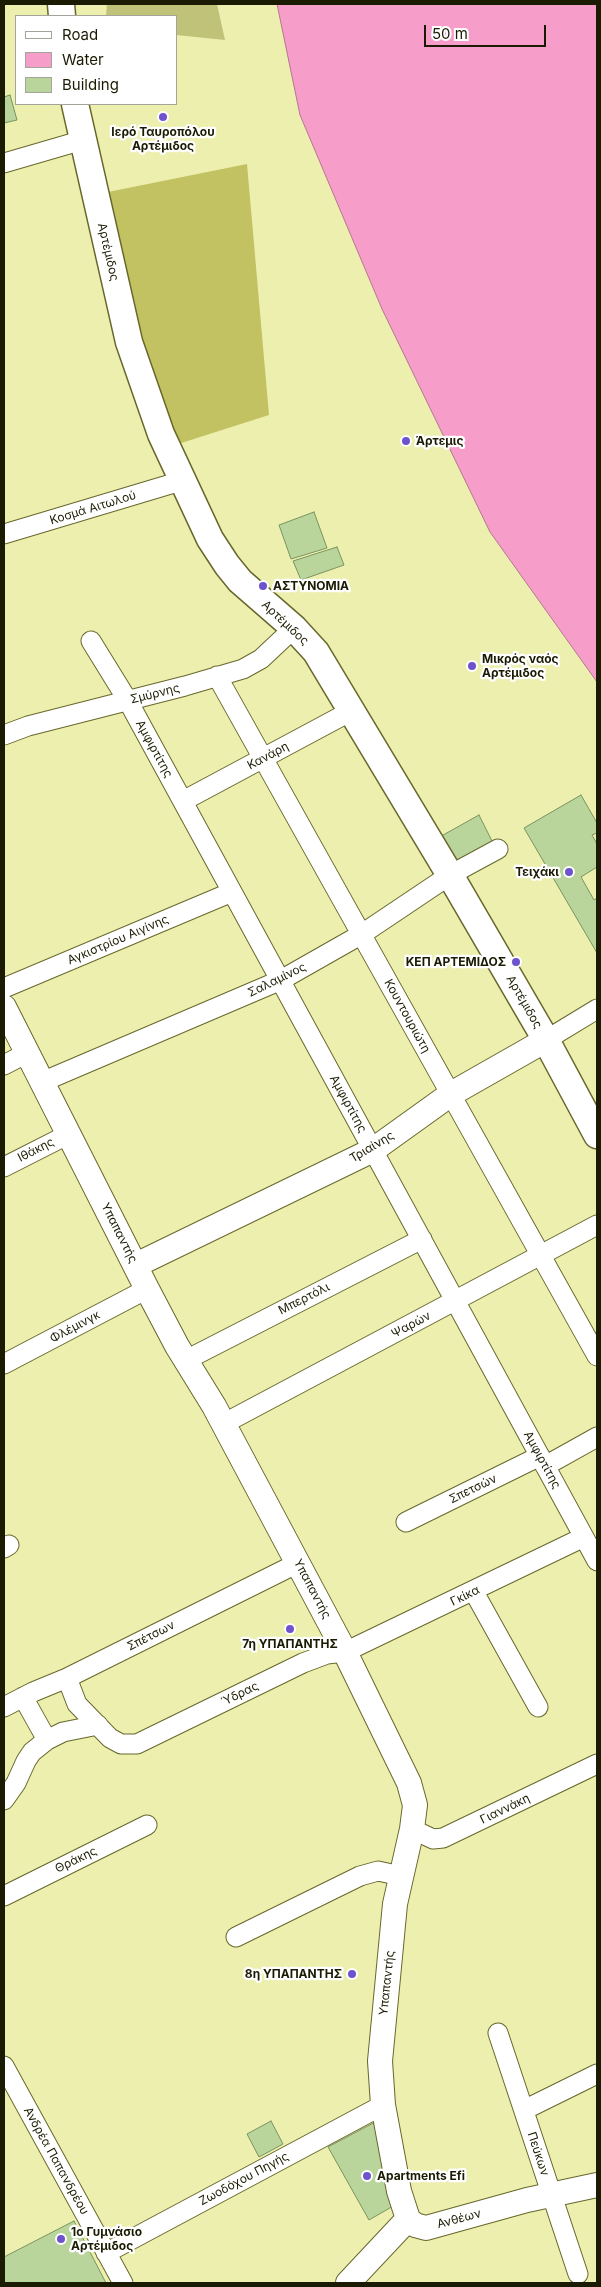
<!DOCTYPE html>
<meta charset="utf-8">
<style>
body{margin:0}
#map{position:relative;width:601px;height:2287px;overflow:hidden;background:#edefaf;font-family:Inter,sans-serif}
canvas{display:block}
.frame{position:absolute;inset:0;border:5px solid #1b1b03;pointer-events:none}
.legend{position:absolute;left:15px;top:15px;width:162px;height:90px;box-sizing:border-box;background:#fff;border:1px solid #a4a49a;margin:0;padding:6px 9px;list-style:none;font-size:15px;color:#1b1b03}
.legend li{display:flex;align-items:center;gap:10px;height:25px}
.legend b{width:25px;border:1px solid #a4a49a}
.scale{position:absolute;left:424px;top:25px;width:122px;height:22px;box-sizing:border-box;border:2px solid #1b1b03;border-top:0;padding-left:6px;font-size:15px;line-height:18px;white-space:nowrap;color:#1b1b03;-webkit-text-stroke:4px #fff;paint-order:stroke}
</style>
<div id="map">
<canvas width="601" height="2287"></canvas>
<div class="frame"></div>
<ul class="legend">
<li><b style="height:6px;background:#fff"></b>Road</li>
<li><b style="height:14px;background:#f69dc9"></b>Water</li>
<li><b style="height:14px;background:#b9d59c"></b>Building</li>
</ul>
<div class="scale">50 m</div>
</div>
<script>
const ctx = document.querySelector('canvas').getContext('2d');
ctx.lineJoin = 'round';
function fill(path, color) {
  ctx.fillStyle = color;
  ctx.fill(path, 'evenodd');
}
function toPath(rows) {
  const path = new Path2D();
  for (const r of rows) {
    path.moveTo(r[0], r[1]);
    for (let i = 2; i < r.length; i += 2) path.lineTo(r[i], r[i + 1]);
  }
  return path;
}
function trace(path, color, width, dash) {
  ctx.strokeStyle = color;
  ctx.lineWidth = width;
  ctx.lineCap = dash ? 'butt' : 'round';
  ctx.setLineDash(dash || []);
  ctx.stroke(path);
}
function write(font, color, halo, rows, align = 'center') {
  ctx.font = font + ' Inter,sans-serif';
  ctx.lineWidth = 4.5;
  ctx.setLineDash([]);
  ctx.textBaseline = 'middle';
  ctx.strokeStyle = halo;
  ctx.fillStyle = color;
  for (const [text, x, y, turn = 0] of rows) {
    ctx.save();
    ctx.translate(x, y);
    ctx.rotate((+turn || 0) * Math.PI / 180);
    ctx.textAlign = isNaN(turn) ? turn : align;
    if (halo) ctx.strokeText(text, 0, 0);
    ctx.fillText(text, 0, 0);
    ctx.restore();
  }
}
fill(toPath([
 [107,4,217,4,225,40,176,35,176,16,106,16]
]), '#c0c27a');
fill(toPath([
 [247,164,269,415,175,445,142,351,103,193]
]), '#c2c262');
const water = toPath([
 [277,4,597,4,597,682,490,532,382,309,300,115,277,4]
]);
fill(water, '#f69dc9');
trace(water, '#b4768e', 1);
const building = toPath([
 [10,95,17,120,4,123,4,97,10,95],
 [314,512,327,548,291,559,279,525,314,512],
 [337,547,344,565,301,580,293,561,337,547],
 [581,795,597,823,597,833,592,835,597,844,597,867,581,877,594,900,597,898,597,953,524,828,581,795],
 [479,815,495,847,452,870,436,839,479,815],
 [381,2119,395,2205,369,2220,328,2147,381,2119],
 [271,2121,283,2144,259,2157,247,2134,271,2121],
 [74,2221,106,2283,4,2283,4,2257,74,2221]
]);
fill(building, '#b9d59c');
trace(building, '#79935d', 1);
const minor = toPath([
 [4,163,83,140],
 [4,534,181,481],
 [91,641,128,701,597,1561],
 [217,676,597,1356],
 [4,735,28,726,185,686,243,669,261,659,294,628],
 [183,801,353,710],
 [4,988,232,892],
 [546,1040,597,1009],
 [4,1065,27,1053],
 [42,1082,281,980,362,934,450,875,498,849],
 [4,1167,69,1134],
 [186,1360,422,1239],
 [4,1364,147,1289],
 [223,1424,597,1225],
 [545,1466,597,1437],
 [406,1522,540,1456],
 [4,1548,9,1545],
 [474,1592,538,1707],
 [67,1678,77,1704,110,1738,121,1744,137,1744,303,1663,327,1654,345,1652,584,1537],
 [23,1697,47,1740],
 [4,1707,33,1692,67,1678,298,1563],
 [4,1800,16,1783,26,1761,32,1752,47,1740,63,1732,98,1725],
 [412,1829,433,1839,443,1838,597,1764],
 [4,1896,147,1825],
 [236,1937,360,1876,378,1871,401,1876],
 [498,2033,578,2274],
 [4,2066,123,2283],
 [524,2110,597,2074],
 [106,2253,383,2105]
]);
const tertiary = toPath([
 [4,1007,147,1289,177,1346,214,1406,345,1652,409,1783,415,1805,412,1829,395,1904,380,2061,383,2105,399,2191,408,2219],
 [136,1265,373,1150,451,1094,546,1040],
 [408,2219,415,2225,426,2228,527,2200,597,2185],
 [348,2283,408,2219]
]);
const secondary = toPath([
 [61,4,62,16],
 [75,104,129,342,161,434,210,539,227,565,240,581,294,628,316,652,450,875,546,1040,597,1135]
]);
trace(minor, '#67672b', 21);
trace(tertiary, '#67672b', 26);
trace(secondary, '#67672b', 29);
trace(minor, '#fff', 19);
trace(tertiary, '#fff', 24);
trace(secondary, '#fff', 26);
for (const [x, y, r, color] of [
 [163,117,5,"#6e53cc"],
 [406,441,5,"#6e53cc"],
 [263,586,5,"#6e53cc"],
 [472,666,5,"#6e53cc"],
 [569,872,5,"#6e53cc"],
 [516,962,5,"#6e53cc"],
 [290,1629,5,"#6e53cc"],
 [352,1974,5,"#6e53cc"],
 [367,2176,5,"#6e53cc"],
 [61,2239,5,"#6e53cc"]
]) {
  const dot = new Path2D();
  dot.arc(x, y, r, 0, 2 * Math.PI);
  ctx.fillStyle = color;
  ctx.fill(dot);
  trace(dot, '#fff', 2);
}
write('bold 12px', '#1b1b03', '#fff', [
 ["Ιερό Ταυροπόλου",163,132,"center"],
 ["Αρτέμιδος",163,146,"center"],
 ["Άρτεμις",416,441],
 ["ΑΣΤΥΝΟΜΙΑ",273,586],
 ["Μικρός ναός",482,659],
 ["Αρτέμιδος",482,673],
 ["Τειχάκι",559,872,"right"],
 ["ΚΕΠ ΑΡΤΕΜΙΔΟΣ",506,962,"right"],
 ["7η ΥΠΑΠΑΝΤΗΣ",290,1644,"center"],
 ["8η ΥΠΑΠΑΝΤΗΣ",342,1974,"right"],
 ["Apartments Efi",377,2176],
 ["1ο Γυμνάσιο",71,2232],
 ["Αρτέμιδος",71,2246]
], 'left');
write('12px', '#1b1b03', '#fff', [
 ["Αρτέμιδος",108,252,77],
 ["Κοσμά Αιτωλού",93,508,-17],
 ["Αρτέμιδος",285,623,43],
 ["Σμύρνης",155,694,-14],
 ["Αμφιρτίτης",154,749,61],
 ["Κανάρη",268,756,-28],
 ["Αγκιστρίου Αιγίνης",118,940,-23],
 ["Σαλαμίνος",277,980,-26],
 ["Αρτέμιδος",524,1002,60],
 ["Κουντουριώτη",407,1016,61],
 ["Αμφιρτίτης",348,1104,61],
 ["Τριαίνης",372,1147,-31],
 ["Ιθάκης",36,1150,-27],
 ["Υπαπαντής",119,1233,63],
 ["Μπερτόλι",304,1299,-27],
 ["Ψαρών",411,1325,-28],
 ["Φλέμινγκ",75,1327,-28],
 ["Αμφιρτίτης",542,1460,61],
 ["Σπετσών",473,1489,-26],
 ["Υπαπαντής",312,1589,62],
 ["Γκίκα",465,1596,-26],
 ["Σπέτσων",151,1636,-27],
 ["Ύδρας",240,1694,-26],
 ["Γιαννάκη",505,1809,-26],
 ["Θράκης",76,1860,-26],
 ["Υπαπαντής",387,1983,-84],
 ["Πεύκων",538,2154,72],
 ["Ανδρέα Παπανδρέου",56,2161,61],
 ["Ζωοδόχου Πηγής",244,2179,-28],
 ["Ανθέων",459,2219,-15]
]);
</script>
